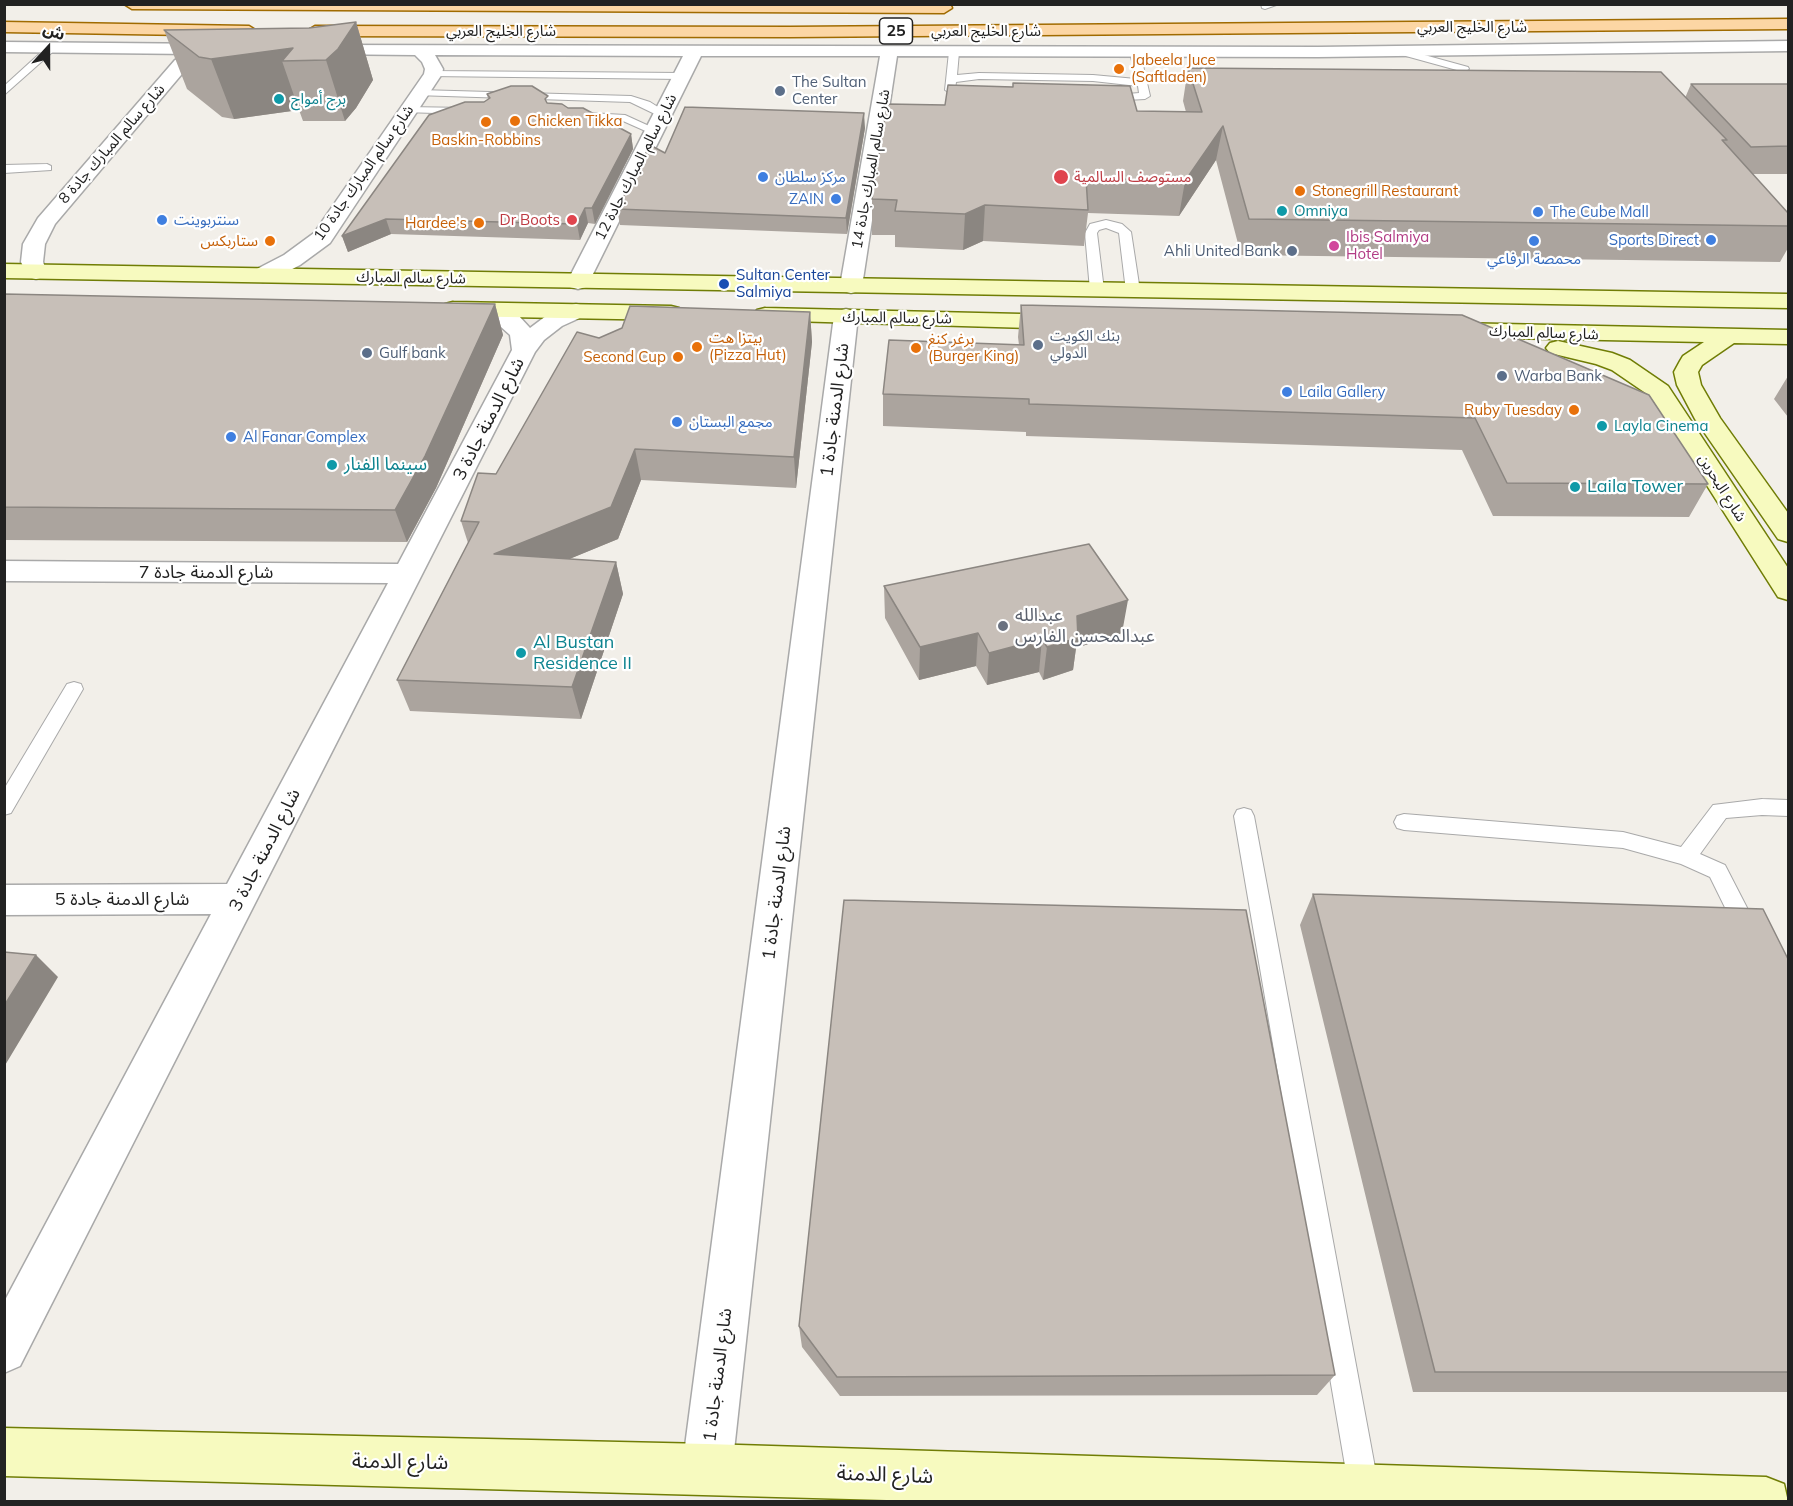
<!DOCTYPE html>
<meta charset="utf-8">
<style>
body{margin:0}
#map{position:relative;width:1793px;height:1506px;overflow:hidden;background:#f2efe9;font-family:Mulish,"Noto Sans Arabic",sans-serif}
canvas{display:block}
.frame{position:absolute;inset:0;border:6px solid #222;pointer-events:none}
.north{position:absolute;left:18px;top:18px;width:60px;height:60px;-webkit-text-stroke:4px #fff;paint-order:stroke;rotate:21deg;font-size:16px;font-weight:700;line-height:24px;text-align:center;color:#222}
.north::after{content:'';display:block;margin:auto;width:21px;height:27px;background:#222;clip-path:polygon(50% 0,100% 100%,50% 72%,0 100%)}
</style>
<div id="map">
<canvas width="1793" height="1506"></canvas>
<div class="frame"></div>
<div class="north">ش</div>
</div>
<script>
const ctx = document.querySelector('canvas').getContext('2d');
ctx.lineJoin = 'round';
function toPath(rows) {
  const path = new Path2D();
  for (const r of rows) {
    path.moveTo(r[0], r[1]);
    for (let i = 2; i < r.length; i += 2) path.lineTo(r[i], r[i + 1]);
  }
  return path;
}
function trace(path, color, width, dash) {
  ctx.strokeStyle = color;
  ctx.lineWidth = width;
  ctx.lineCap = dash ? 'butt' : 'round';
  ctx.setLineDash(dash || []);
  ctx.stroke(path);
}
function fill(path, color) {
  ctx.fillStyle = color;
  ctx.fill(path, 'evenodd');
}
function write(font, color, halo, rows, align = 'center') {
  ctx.font = font + ' Mulish,"Noto Sans Arabic",sans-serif';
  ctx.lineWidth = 4.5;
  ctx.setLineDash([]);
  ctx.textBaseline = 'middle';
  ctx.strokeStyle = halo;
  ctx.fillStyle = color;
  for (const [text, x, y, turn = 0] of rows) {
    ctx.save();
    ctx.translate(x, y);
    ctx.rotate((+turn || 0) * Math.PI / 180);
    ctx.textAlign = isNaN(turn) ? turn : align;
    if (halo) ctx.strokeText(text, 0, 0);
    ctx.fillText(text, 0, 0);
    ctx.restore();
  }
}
const lane = toPath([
 [1261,4,1279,4,1265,9,1262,8,1261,4],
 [48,46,57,48,4,95,4,86,48,46],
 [1399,48,1468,67,1469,69,1464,72,1395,53,1394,51,1399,48],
 [954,49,959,52,957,75,979,73,1093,75,1136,79,1130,52,1135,49,1140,52,1150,96,1145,99,1109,101,1105,100,1105,96,1139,93,1138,86,1093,81,979,79,956,82,955,90,950,93,945,90,949,52,954,49],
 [433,71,682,73,687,76,682,79,429,76,429,72,433,71],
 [419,90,631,96,650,102,669,114,667,116,659,116,630,102,415,95,415,91,419,90],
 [407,107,467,108,472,111,467,114,403,112,402,110,407,107],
 [571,112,625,115,660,131,658,133,650,133,623,121,567,117,567,113,571,112],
 [47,164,51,166,51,170,4,173,4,165,47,164],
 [1106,220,1122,224,1131,232,1140,291,1138,294,1133,295,1126,291,1119,233,1106,228,1099,230,1097,233,1104,290,1097,294,1090,290,1085,233,1090,224,1106,220],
 [74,682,81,684,83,689,11,813,4,815,4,789,67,684,74,682],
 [1762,799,1788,800,1788,816,1762,815,1726,818,1700,854,1725,865,1759,931,1756,938,1748,940,1740,938,1710,877,1681,864,1623,848,1404,830,1397,828,1394,822,1397,816,1404,814,1623,832,1681,847,1713,805,1762,799],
 [1244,808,1251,810,1254,816,1379,1489,1374,1499,1369,1502,1354,1499,1349,1489,1234,816,1237,810,1244,808]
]);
const street = toPath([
 [1788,41,1788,51,1318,57,897,56,862,286,859,291,851,293,843,291,840,286,880,56,701,56,589,282,586,287,578,289,570,287,567,282,683,56,435,55,443,69,442,74,330,243,300,265,271,280,263,282,255,280,252,275,255,270,284,255,314,233,424,74,425,69,422,62,415,55,315,54,312,50,315,46,321,45,1318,47,1788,41],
 [4,42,216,44,222,45,225,49,218,57,187,68,55,224,45,244,43,262,47,272,44,277,36,279,28,277,21,262,23,244,38,218,175,60,193,54,4,52,4,42],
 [494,303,502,305,519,316,530,328,546,316,568,306,576,304,584,306,588,311,584,316,562,326,544,340,535,352,20,1366,4,1373,4,1302,211,914,4,915,4,885,227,884,388,583,4,581,4,561,398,564,512,350,510,335,482,310,486,305,494,303],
 [846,309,854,311,858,316,732,1469,724,1486,707,1494,690,1486,682,1469,834,316,838,311,846,309]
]);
const secondary = toPath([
 [4,264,1788,294,1788,308,4,278,4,264],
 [453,302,671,306,679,308,683,313,679,318,671,320,453,316,445,314,441,309,445,304,453,302],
 [765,308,1064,315,1072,317,1076,322,1072,327,1064,329,757,320,753,315,757,310,765,308],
 [1455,323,1788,330,1788,344,1734,343,1702,365,1698,372,1701,385,1720,418,1788,513,1788,542,1778,539,1695,419,1677,385,1674,372,1680,361,1683,356,1704,342,1455,337,1447,335,1443,330,1447,325,1455,323],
 [1558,341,1612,353,1630,360,1668,386,1788,568,1788,600,1778,597,1650,396,1612,370,1596,364,1550,353,1546,348,1550,343,1558,341],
 [4,1428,707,1444,1766,1477,1784,1484,1788,1502,960,1502,4,1476,4,1428]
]);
const primary = toPath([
 [124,4,950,4,952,8,944,13,132,9,124,4],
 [1788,19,1788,29,790,37,315,36,307,31,315,26,790,27,1788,19],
 [4,22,249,26,257,31,249,36,4,32,4,22]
]);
trace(lane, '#a9a9a9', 2);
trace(street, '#a9a9a9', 3);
trace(secondary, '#707d05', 3);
trace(primary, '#a06b00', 3);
fill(lane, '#fff');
fill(street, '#fff');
fill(secondary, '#f7fabf');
fill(primary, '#fcd6a4');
fill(toPath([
 [356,22,373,80,356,108,345,121,303,121,299,110,234,119,222,117,187,89,164,30,309,28],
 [1188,68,1685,98,1691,84,1788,84,1788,174,1753,174,1788,213,1788,248,1780,262,1241,255,1216,160,1179,216,1088,213,1084,246,983,241,963,250,895,247,895,235,872,235,872,199,1137,111,1186,112,1183,101],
 [487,94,549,103,568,108,631,134,633,149,595,224,588,223,580,240,391,234,348,252,342,236,484,102,488,99],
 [865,128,847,234,620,225,617,209,665,153],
 [4,294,495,304,503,335,436,488,407,542,4,540],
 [1021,305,1462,315,1708,484,1689,517,1493,516,1462,450,1026,436,1026,432,883,426,883,394,1019,345,1018,337],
 [810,312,812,342,796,488,641,480,618,539,569,559,616,562,623,594,581,719,410,711,397,680,468,543,461,521,496,474],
 [1788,376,1788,417,1774,399],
 [884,586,1122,633,1076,648,1073,670,1043,680,1039,672,987,685,976,666,919,680,885,618],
 [1313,894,1788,959,1788,1392,1413,1392,1300,925],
 [799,1326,1335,1375,1317,1395,840,1396,802,1347]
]), '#aba49e');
fill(toPath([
 [356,22,373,80,356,108,345,121,326,60],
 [293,48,282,61,299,110,234,119,211,59],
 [864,113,865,128,847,234,846,218],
 [1223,126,1216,160,1179,216,1185,181],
 [631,134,633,149,595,224,592,208],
 [985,205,983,241,963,250,965,214],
 [585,208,588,223,580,240,577,224],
 [386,219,391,234,348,252,342,236],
 [495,304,503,335,436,488,407,542,395,510],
 [810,312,812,342,796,488,794,457],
 [635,449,641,480,618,539,504,586,494,554],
 [616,562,623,594,581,719,572,687],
 [1128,600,1122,633,1076,648,1073,670,1043,680,1047,647,1077,616],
 [978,633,976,666,919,680,920,647],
 [1042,639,1039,672,987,685,989,653],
 [36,955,58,977,4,1067,4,1006]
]), '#8b8681');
const building = toPath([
 [356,22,338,49,326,60,282,61,293,48,211,59,199,57,164,30,309,28,356,22],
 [1188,68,1661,72,1727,140,1722,140,1788,213,1788,226,1249,219,1223,126,1185,181,1086,178,1088,210,985,205,965,214,895,211,897,200,872,199,887,104,945,105,948,85,1013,87,1013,83,1130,86,1137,111,1202,112,1188,68],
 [1691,84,1788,84,1788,146,1751,147,1691,84],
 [511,86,532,86,548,96,545,99,547,103,562,104,568,108,583,108,631,134,592,208,585,208,577,224,386,219,342,236,429,115,465,102,484,102,490,98,487,94,511,86],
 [685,107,864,113,846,218,617,209,650,145,665,153,685,107],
 [4,294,495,304,425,456,395,510,4,507,4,294],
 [1021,305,1462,315,1649,395,1708,484,1507,483,1475,418,1029,404,1029,399,883,394,889,340,1024,345,1021,305],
 [630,306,810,312,794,457,635,449,611,507,494,554,616,562,572,687,397,680,479,522,461,521,478,473,496,474,577,332,599,338,622,328,630,306],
 [1089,544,1128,600,1077,616,1078,638,1047,647,1042,639,989,653,978,633,920,647,884,586,1089,544],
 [1313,894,1763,909,1788,959,1788,1372,1435,1372,1313,894],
 [844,900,1246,910,1335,1375,837,1377,799,1326,844,900],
 [4,952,36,955,4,1006,4,952]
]);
fill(building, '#c7bfb8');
trace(building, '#8b8681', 1.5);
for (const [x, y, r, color] of [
 [1119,69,6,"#e8710a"],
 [780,91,6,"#5c6f8a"],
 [279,99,6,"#0f9aa8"],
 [515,121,6,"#e8710a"],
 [486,122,6,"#e8710a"],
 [763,177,6,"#3f7fe0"],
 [1061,177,8,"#e0444e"],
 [1300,191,6,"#e8710a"],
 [836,199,6,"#3f7fe0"],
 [1282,211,6,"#0f9aa8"],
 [1538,212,6,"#3f7fe0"],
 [162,220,6,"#3f7fe0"],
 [572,220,6,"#e0444e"],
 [479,223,6,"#e8710a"],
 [1711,240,6,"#3f7fe0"],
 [270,241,6,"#e8710a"],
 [1534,241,6,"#3f7fe0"],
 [1334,246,6,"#d1479c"],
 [1292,251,6,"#5c6f8a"],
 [724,284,6,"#1a4fb4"],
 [1038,345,6,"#5c6f8a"],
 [697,347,6,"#e8710a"],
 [916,348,6,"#e8710a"],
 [367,353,6,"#5c6f8a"],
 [678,357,6,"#e8710a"],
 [1502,376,6,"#5c6f8a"],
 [1287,392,6,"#3f7fe0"],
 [1574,410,6,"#e8710a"],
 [677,422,6,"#3f7fe0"],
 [1602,426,6,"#0f9aa8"],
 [231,437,6,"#3f7fe0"],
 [332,465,6,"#0f9aa8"],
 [1575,487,6,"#0f9aa8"],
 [1003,626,6,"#6b7280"],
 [521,653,6,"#0f9aa8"]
]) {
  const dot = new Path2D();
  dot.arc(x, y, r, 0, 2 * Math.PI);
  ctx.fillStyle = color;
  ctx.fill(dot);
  trace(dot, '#fff', 2);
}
write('15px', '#222', '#fff', [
 ["شارع الخليج العربي",1472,27],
 ["شارع الخليج العربي",501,31],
 ["شارع الخليج العربي",986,31],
 ["شارع سالم المبارك جادة 8",112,144,-49],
 ["شارع سالم المبارك جادة 12",636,167,-63],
 ["شارع سالم المبارك جادة 14",871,169,-80],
 ["شارع سالم المبارك جادة 10",364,173,-55],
 ["شارع سالم المبارك",411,278,1],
 ["شارع سالم المبارك",897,318,1],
 ["شارع سالم المبارك",1544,333,2],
 ["شارع البحرين",1722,488,58]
]);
write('15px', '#c56008', '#fff', [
 ["Jabeela Juce",1131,60],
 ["(Saftladen)",1131,77],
 ["Chicken Tikka",527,121],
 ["Baskin-Robbins",486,140,"center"],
 ["Stonegrill Restaurant",1312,191],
 ["Hardee's",467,223,"right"],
 ["ستاربكس",258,241,"right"],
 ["بيتزا هت",709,338],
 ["(Pizza Hut)",709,355],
 ["برغر كنغ",928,339],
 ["(Burger King)",928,356],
 ["Second Cup",666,357,"right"],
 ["Ruby Tuesday",1562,410,"right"]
], 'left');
write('15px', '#4e5e75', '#fff', [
 ["The Sultan",792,82],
 ["Center",792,99],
 ["Ahli United Bank",1280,251,"right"],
 ["بنك الكويت",1050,336],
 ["الدولي",1050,353],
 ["Gulf bank",379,353],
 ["Warba Bank",1514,376]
], 'left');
write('15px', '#0d838f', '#fff', [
 ["برج أمواج",291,99],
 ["Omniya",1294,211],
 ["Layla Cinema",1614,426]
], 'left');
write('15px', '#366cbe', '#fff', [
 ["مركز سلطان",775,177],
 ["ZAIN",824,199,"right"],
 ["The Cube Mall",1550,212],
 ["سنتربوينت",174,220],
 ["Sports Direct",1699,240,"right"],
 ["محمصة الرفاعي",1534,259,"center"],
 ["Laila Gallery",1299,392],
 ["مجمع البستان",689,422],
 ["Al Fanar Complex",243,437]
], 'left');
write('15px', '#be3a42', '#fff', [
 ["مستوصف السالمية",1074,177],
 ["Dr Boots",560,220,"right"]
], 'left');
write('15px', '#b23c85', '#fff', [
 ["Ibis Salmiya",1346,237],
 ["Hotel",1346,254]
], 'left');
write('15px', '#164399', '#fff', [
 ["Sultan Center",736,275],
 ["Salmiya",736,292]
], 'left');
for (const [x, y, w] of [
 [896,31,33]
]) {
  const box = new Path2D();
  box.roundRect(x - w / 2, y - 13, w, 26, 4.5);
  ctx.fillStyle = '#fff';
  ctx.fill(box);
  trace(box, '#222', 1.5);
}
write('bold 16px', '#222', null, [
 ["25",896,31]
]);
write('18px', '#222', '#fff', [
 ["شارع الدمنة جادة 1",835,410,-83],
 ["شارع الدمنة جادة 3",489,419,-63],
 ["شارع الدمنة جادة 7",206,573],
 ["شارع الدمنة جادة 3",265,850,-63],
 ["شارع الدمنة جادة 1",777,893,-83],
 ["شارع الدمنة جادة 5",122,900],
 ["شارع الدمنة جادة 1",718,1375,-83]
]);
write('18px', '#0d838f', '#fff', [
 ["سينما الفنار",344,465],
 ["Laila Tower",1587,487],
 ["Al Bustan",533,643],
 ["Residence II",533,664]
], 'left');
write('18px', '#5b616d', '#fff', [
 ["عبدالله",1015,616],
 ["عبدالمحسن الفارس",1015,637]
], 'left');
write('21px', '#222', '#fff', [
 ["شارع الدمنة",400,1462,1],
 ["شارع الدمنة",885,1475,2]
]);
</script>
